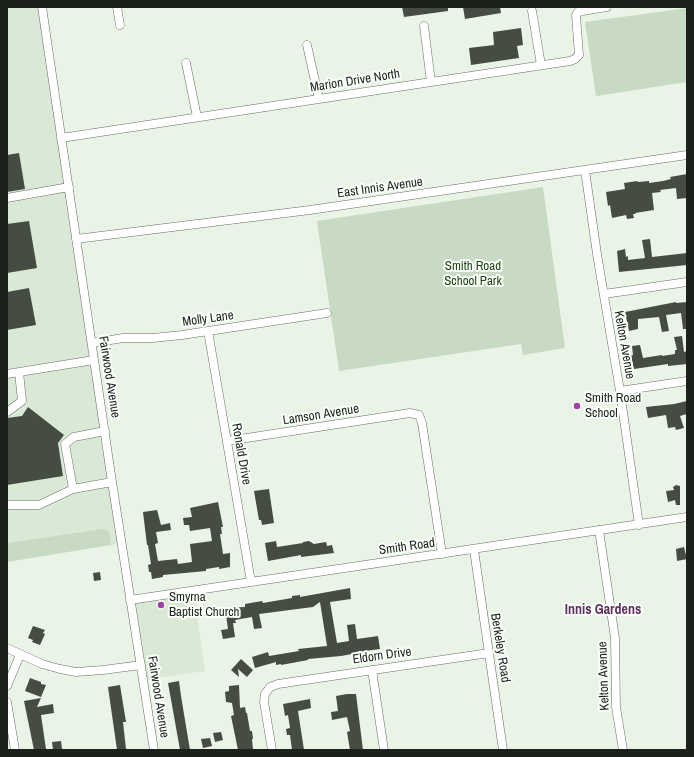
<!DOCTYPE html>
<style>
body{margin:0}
#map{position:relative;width:694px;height:757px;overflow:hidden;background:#e9f4e6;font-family:"Archivo Narrow",sans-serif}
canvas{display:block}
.frame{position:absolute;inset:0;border:8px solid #1d211c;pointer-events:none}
</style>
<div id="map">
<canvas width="694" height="757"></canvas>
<div class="frame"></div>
</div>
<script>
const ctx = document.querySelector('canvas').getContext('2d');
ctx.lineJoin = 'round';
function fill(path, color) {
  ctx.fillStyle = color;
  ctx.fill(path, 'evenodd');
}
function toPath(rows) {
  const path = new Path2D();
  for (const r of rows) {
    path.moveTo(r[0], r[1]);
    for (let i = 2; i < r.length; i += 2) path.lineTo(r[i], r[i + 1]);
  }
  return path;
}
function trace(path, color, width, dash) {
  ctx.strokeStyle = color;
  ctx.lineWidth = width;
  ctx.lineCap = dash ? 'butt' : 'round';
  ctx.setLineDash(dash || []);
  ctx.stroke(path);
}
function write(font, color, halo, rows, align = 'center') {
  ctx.font = font + ' "Archivo Narrow",sans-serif';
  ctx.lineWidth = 4;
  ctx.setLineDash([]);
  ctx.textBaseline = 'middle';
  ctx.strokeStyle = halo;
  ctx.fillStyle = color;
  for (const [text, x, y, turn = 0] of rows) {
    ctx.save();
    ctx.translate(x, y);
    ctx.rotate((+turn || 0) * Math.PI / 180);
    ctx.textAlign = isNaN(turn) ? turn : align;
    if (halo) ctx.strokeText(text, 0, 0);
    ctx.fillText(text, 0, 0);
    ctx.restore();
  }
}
fill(toPath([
 [7,7,44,7,123,543,111,545,109,532,8,543,7,542],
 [194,593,205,671,144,680,132,602]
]), '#dae9d5');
fill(toPath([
 [687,8,687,82,596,96,585,22],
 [543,187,565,348,523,355,521,344,339,371,317,221],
 [102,529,109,531,111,545,7,562,7,542,8,543]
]), '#c8dac3');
fill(toPath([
 [402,7,448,7,448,11,404,17],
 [463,7,500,7,501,13,465,19],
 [521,28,523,45,517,46,519,58,471,65,469,48,494,45,493,32],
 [19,153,25,189,7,192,7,155],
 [687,174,687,198,677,199,676,188,660,190,661,192,652,193,654,210,635,213,636,214,633,214,634,218,627,219,626,215,612,218,610,205,608,206,606,192,625,189,624,183,637,181,638,182,649,181,649,183,663,181,671,179,670,177],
 [29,221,37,268,7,273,7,224],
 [650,239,652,257,687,253,687,265,619,272,617,251,625,249,626,257,628,256,628,260,645,258,642,240],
 [29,288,36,325,7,330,7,292],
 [676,302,676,303,687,302,687,329,683,329,681,313,666,315,669,331,662,332,659,317,638,319,638,329,629,331,625,312],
 [682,336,684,352,687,351,687,364,668,366,668,364,634,369,631,356,633,355,632,346,640,345,643,358,662,355,662,356,675,354,675,350,677,350,674,337],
 [687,401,687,414,680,416,684,428,676,430,675,427,668,428,666,415,648,418,646,407,674,404],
 [28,407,64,435,58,443,63,476,7,485,7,418,22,416],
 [676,485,680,486,680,505,676,505,675,500,668,502,666,491,674,490,673,487],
 [269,489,274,523,262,525,261,520,259,520,254,491],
 [218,502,223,527,221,527,222,534,220,534,223,554,230,553,230,567,219,569,219,567,206,569,206,571,163,575,163,577,152,579,151,572,149,572,148,565,151,564,148,545,147,545,143,512,157,510,161,525,170,523,171,530,156,532,158,543,155,544,158,561,177,559,178,564,192,562,190,544,212,541,210,528,190,531,189,525,184,525,183,518,192,517,190,508],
 [276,541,277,547,303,543,303,542,309,541,314,544,326,542,327,546,332,545,334,553,301,557,301,555,268,561,265,543],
 [684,547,687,559,677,561,676,549],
 [100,572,101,580,94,581,93,573],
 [350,588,351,599,330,602,337,643,349,641,347,625,355,624,357,639,378,636,380,649,357,652,357,653,352,654,341,656,308,659,308,660,281,665,281,664,276,665,276,662,255,668,252,657,268,652,269,656,299,651,298,649,327,646,320,602,313,607,259,614,262,628,254,629,252,617,235,620,236,623,233,623,235,637,223,639,221,630,228,629,225,608,245,607,245,604,262,601,263,603,292,598,292,596,300,595,300,597],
 [33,626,45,630,43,633,45,634,40,645,32,642,33,640,28,638],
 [241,659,253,670,247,677,238,669,239,677,231,670],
 [30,678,41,682,41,684,46,685,41,697,25,691],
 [179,681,181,696,190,750,180,750,172,705,168,683],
 [120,685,126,722,123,722,126,749,117,750,108,687],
 [239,685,240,708,245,707,246,713,247,713,250,731,252,731,253,739,252,739,253,750,238,750,231,716,234,715,232,703,226,702,225,692,229,691,229,686],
 [347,694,356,694,363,750,350,750,347,732,350,731,347,717,332,720,331,712,338,711,336,696],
 [41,698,37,707,53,704,54,713,41,715,46,749,34,750,24,701],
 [310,699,311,708,298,711,304,750,292,750,290,735,287,735,286,729,290,728,288,715,285,716,283,704],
 [221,732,223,740,215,742,213,733],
 [210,738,212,746,203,748,201,739],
 [61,741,62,749,53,750,52,742]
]), '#454d42');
const minor = toPath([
 [42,7,112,482,154,750],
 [117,7,120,25],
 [532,11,541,65],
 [424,26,431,82],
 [307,45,319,99],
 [186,63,197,117],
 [61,138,570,61,575,59,579,55,576,15,578,12,582,11,607,7],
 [585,170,597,254,620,391,639,525],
 [7,198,69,187],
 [76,239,310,210,687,155],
 [604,294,687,282],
 [208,331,251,582],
 [92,343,123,338,153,338,182,335,327,313],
 [7,374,94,360],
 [620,391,687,381],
 [7,412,22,401,19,372],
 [227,441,410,413,419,415,422,423,442,554],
 [73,489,65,444,74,437,105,431],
 [7,505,39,505,73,489,112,482],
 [599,530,615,638,616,707,623,750],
 [474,550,503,750],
 [130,600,687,517],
 [7,648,42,664,60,669,76,672,103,670,141,665],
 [372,670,384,750],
 [7,686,20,655],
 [7,702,15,750],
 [272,750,264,702,265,694,270,687,278,684,489,653]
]);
trace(minor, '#666f63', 9);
trace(minor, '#fff', 8);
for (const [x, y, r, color] of [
 [577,406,4,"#a340a6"],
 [161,605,4,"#a340a6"]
]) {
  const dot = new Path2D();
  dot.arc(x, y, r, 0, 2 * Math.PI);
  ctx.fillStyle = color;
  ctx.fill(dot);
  trace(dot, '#fafff9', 1.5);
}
write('13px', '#1d211c', '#fafff9', [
 ["Marion Drive North",355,81,-9],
 ["East Innis Avenue",380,188,-8],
 ["Molly Lane",208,319,-8],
 ["Kelton Avenue",624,345,80],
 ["Fairwood Avenue",109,377,81],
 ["Lamson Avenue",321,415,-9],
 ["Ronald Drive",241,454,80],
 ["Smith Road",407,547,-8],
 ["Berkeley Road",500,648,81],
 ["Eldorn Drive",382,656,-8],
 ["Kelton Avenue",604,676,-92],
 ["Fairwood Avenue",158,697,81]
]);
write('13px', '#204413', '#fafff9', [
 ["Smith Road",473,267],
 ["School Park",473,282]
]);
write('13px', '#1d211c', '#fafff9', [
 ["Smith Road",585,399],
 ["School",585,414],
 ["Smyrna",169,598],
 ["Baptist Church",169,613]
], 'left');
write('bold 14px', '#602f61', '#fafff9', [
 ["Innis Gardens",603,610]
]);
</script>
